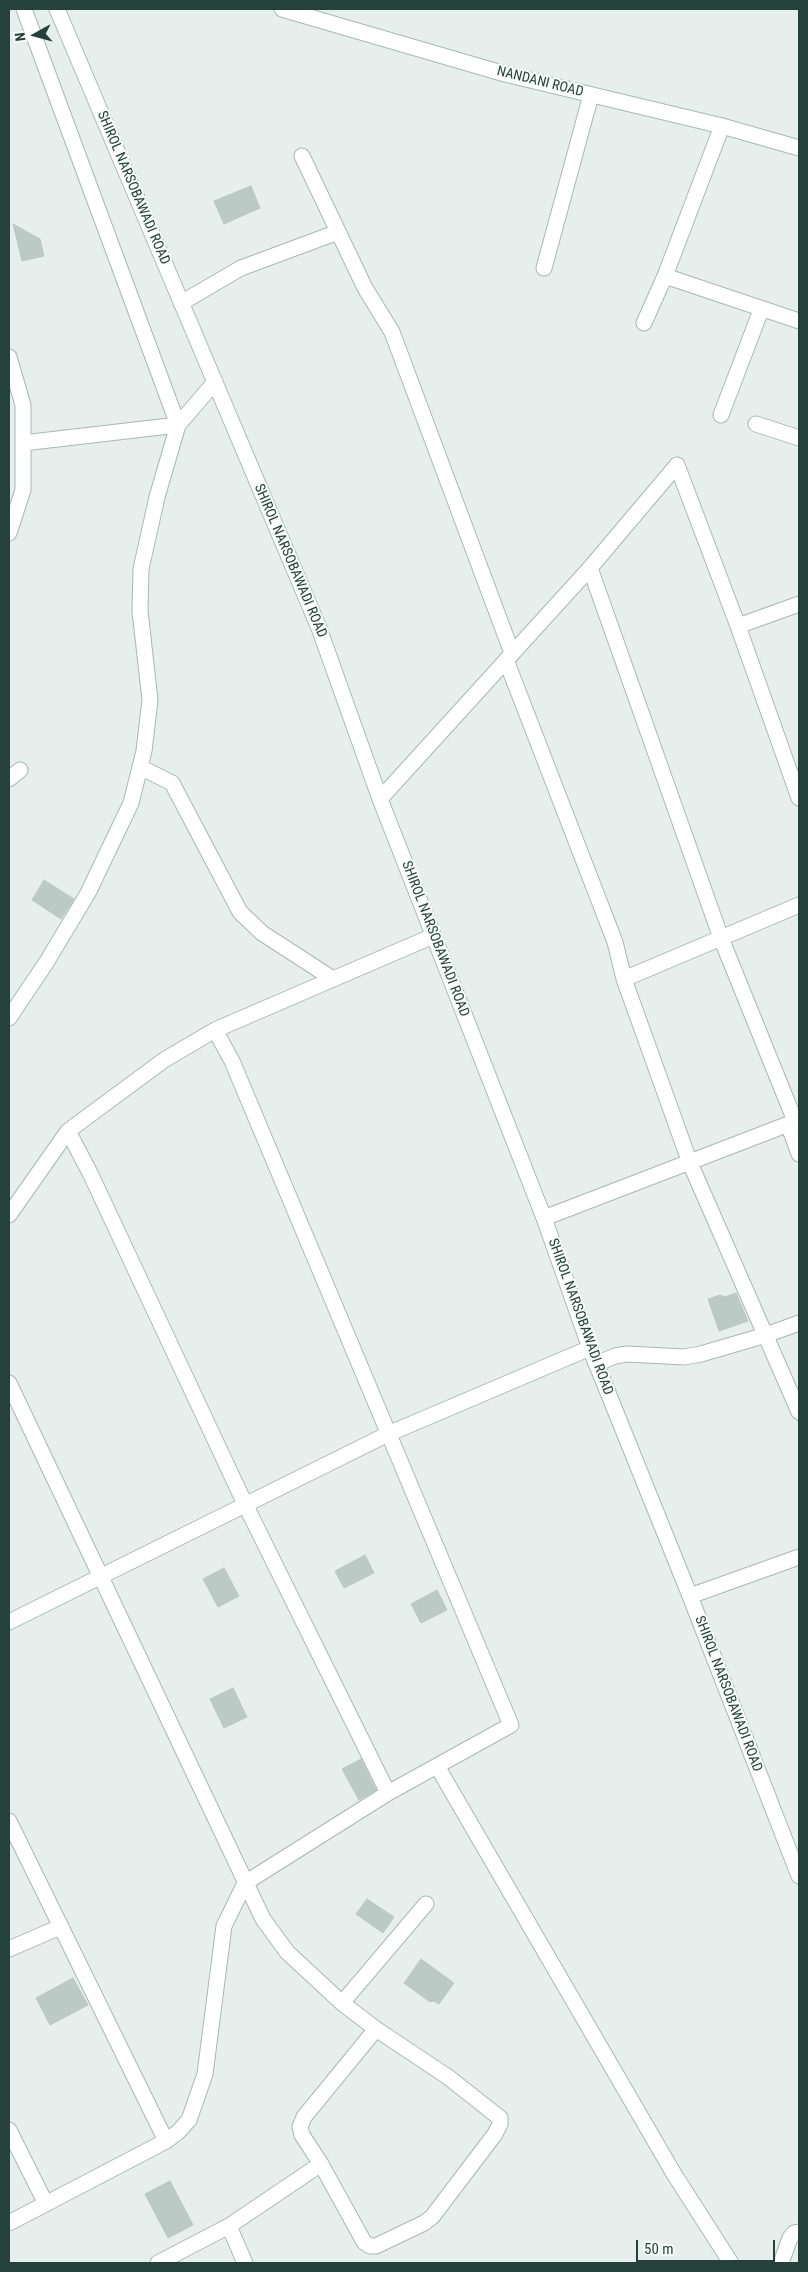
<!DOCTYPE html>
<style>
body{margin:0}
#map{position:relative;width:808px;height:2272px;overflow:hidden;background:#e6efeb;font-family:"Roboto Condensed",sans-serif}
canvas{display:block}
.frame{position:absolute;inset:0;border:10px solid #24423a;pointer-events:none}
.north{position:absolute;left:10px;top:10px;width:50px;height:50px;-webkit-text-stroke:4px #f7fbf9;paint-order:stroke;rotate:263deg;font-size:14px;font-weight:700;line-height:20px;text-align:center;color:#24423a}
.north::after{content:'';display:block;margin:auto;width:18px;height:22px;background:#24423a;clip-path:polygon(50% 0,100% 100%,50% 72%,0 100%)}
.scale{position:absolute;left:636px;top:2240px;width:139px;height:22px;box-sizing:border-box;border:2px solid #24423a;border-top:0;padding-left:6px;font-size:15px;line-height:18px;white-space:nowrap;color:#24423a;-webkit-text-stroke:4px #f7fbf9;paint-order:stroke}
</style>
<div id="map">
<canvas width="808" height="2272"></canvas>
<div class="frame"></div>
<div class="north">N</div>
<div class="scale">50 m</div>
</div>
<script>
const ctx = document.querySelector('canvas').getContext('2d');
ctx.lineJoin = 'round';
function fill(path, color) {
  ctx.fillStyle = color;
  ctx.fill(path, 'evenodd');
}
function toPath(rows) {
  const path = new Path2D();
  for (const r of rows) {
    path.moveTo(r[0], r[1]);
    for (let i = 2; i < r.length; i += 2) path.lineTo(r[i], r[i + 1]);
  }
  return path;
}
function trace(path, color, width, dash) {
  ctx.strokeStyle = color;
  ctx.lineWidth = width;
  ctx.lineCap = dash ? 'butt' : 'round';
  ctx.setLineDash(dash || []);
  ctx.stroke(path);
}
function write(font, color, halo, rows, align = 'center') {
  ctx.font = font + ' "Roboto Condensed",sans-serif';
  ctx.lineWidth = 4;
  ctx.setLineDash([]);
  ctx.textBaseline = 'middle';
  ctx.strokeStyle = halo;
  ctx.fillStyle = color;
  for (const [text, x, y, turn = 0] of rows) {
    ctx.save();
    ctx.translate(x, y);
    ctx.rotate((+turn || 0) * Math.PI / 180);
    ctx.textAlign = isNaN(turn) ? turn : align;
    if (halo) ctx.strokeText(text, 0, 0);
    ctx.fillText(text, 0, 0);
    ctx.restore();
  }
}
const building = toPath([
 [251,186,260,208,224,224,214,201,251,186],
 [13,224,40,239,44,256,22,261,13,224],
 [44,880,74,899,61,919,32,900,44,880],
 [736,1293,748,1321,719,1331,708,1299,720,1295,725,1297,736,1293],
 [365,1555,374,1573,344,1588,335,1571,365,1555],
 [224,1568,239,1596,218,1607,203,1579,224,1568],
 [437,1590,447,1610,421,1623,411,1604,437,1590],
 [233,1688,247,1717,224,1728,210,1699,233,1688],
 [361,1759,376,1790,359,1800,342,1769,361,1759],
 [367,1899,394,1917,383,1933,356,1914,367,1899],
 [421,1959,454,1983,439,2004,434,2001,430,2002,404,1983,421,1959],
 [73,1978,88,2005,50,2025,36,1998,73,1978],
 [170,2181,193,2225,168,2238,145,2194,170,2181]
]);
fill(building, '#bbcac4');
trace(building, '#b8c9c2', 1);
const street = toPath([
 [302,156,365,288,392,332,512,653],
 [544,268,591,95],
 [665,276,799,321],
 [181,303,241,268,338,232],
 [644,323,665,276,722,126],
 [9,357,23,405,23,490,9,533],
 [721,415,761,310],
 [756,424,799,438],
 [23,443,178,425,24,9],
 [590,568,677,465,738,626,799,798],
 [738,626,799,604],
 [506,660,615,942,624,979,690,1163,799,1412],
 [140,767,172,783,240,912,262,933,333,979],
 [9,779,20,770],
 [380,799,590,568,721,938,795,1121],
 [624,979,799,905],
 [788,1124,799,1154],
 [68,1131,90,1173,245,1504,388,1793],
 [9,1215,68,1131,164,1060,215,1030,433,936],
 [544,1218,799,1120],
 [596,1364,615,1356,627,1354,684,1357,701,1354,766,1335,799,1323],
 [9,1383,263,1919,287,1952,342,2003,376,2029,448,2077,500,2118,500,2124,495,2134,432,2217,424,2223,376,2246,370,2246,364,2242,321,2164,302,2135,300,2127,304,2117,376,2029],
 [690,1596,799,1557],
 [437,1766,674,2174,731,2263],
 [9,1821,166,2141],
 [9,1949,60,1927],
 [342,2003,426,1904],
 [9,2130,46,2204],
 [9,2223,166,2141,178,2132,189,2120,205,2074,224,1926,245,1883,388,1793,511,1725,232,1061,215,1030],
 [229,2226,245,2263],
 [158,2263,229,2226,321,2164],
 [781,2263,790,2238,794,2233,799,2232]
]);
const secondary = toPath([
 [57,9,319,628,380,799,544,1218,590,1348,690,1596,799,1876],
 [282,9,505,74,722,126,799,148],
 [9,1018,46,963,88,893,131,803,144,751,150,700,140,611,141,569,157,497,178,425,215,382],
 [9,1622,388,1434,590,1348]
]);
trace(street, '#a8b8b2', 17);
trace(secondary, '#a4bbb3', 17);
trace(street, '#fff', 15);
trace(secondary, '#fff', 15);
write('14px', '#24423a', '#f7fbf9', [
 ["NANDANI ROAD",540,82,14],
 ["SHIROL NARSOBAWADI ROAD",133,188,67],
 ["SHIROL NARSOBAWADI ROAD",290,561,67],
 ["SHIROL NARSOBAWADI ROAD",435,939,69],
 ["SHIROL NARSOBAWADI ROAD",580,1317,70],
 ["SHIROL NARSOBAWADI ROAD",728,1694,69]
]);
</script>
